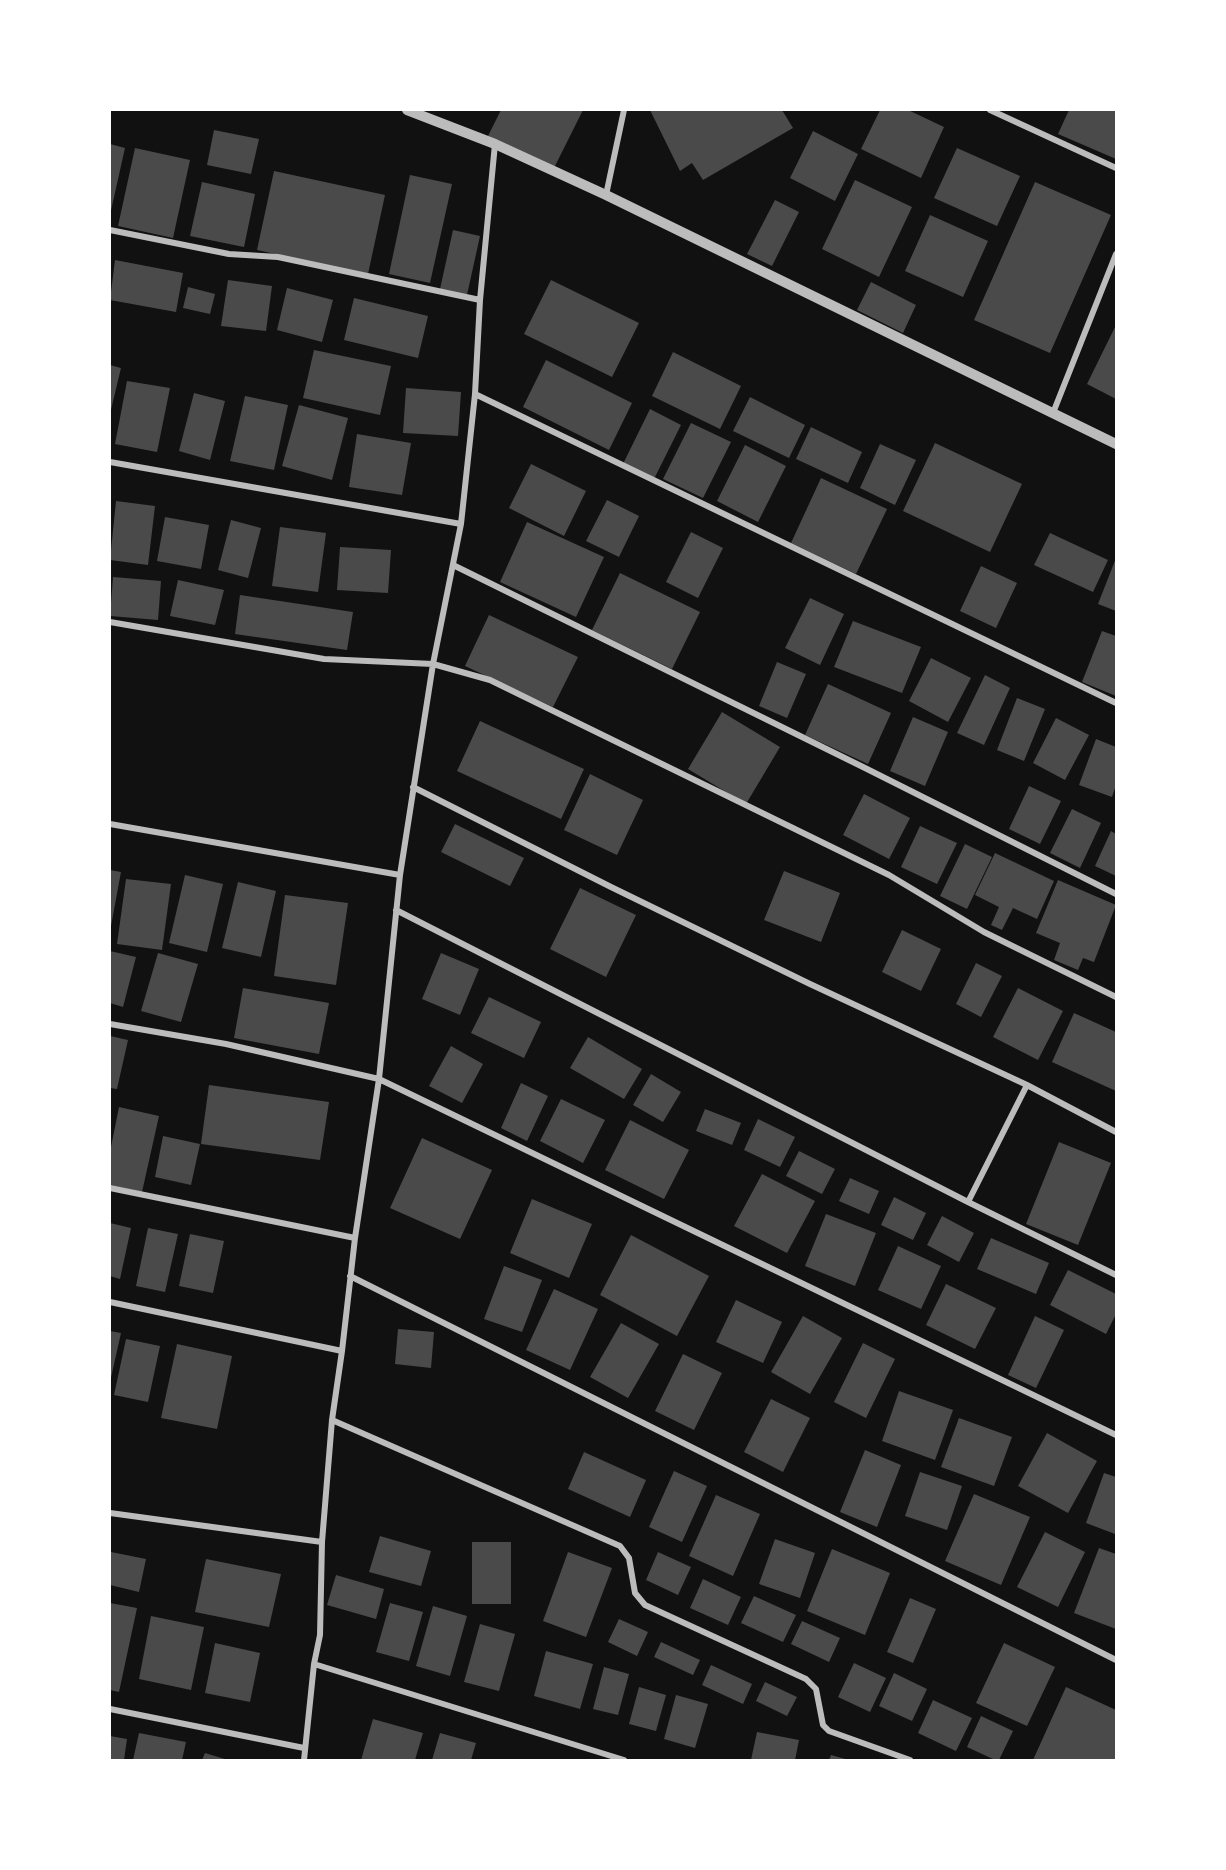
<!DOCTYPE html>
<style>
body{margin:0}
#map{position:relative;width:1226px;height:1870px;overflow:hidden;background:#111;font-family:Georgia,serif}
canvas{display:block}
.frame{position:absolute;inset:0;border:111px solid #fff;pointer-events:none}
</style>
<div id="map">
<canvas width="1226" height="1870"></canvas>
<div class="frame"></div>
</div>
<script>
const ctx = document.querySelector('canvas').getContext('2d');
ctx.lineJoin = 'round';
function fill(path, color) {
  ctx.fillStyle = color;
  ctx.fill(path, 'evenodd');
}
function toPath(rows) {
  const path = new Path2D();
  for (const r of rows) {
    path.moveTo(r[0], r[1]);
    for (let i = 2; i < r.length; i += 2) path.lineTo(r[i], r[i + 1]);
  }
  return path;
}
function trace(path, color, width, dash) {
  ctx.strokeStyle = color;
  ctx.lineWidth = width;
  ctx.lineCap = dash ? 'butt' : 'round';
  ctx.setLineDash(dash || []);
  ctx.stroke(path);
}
fill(toPath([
 [501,110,583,110,554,168,488,136],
 [650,110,782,110,793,128,703,180,692,163,680,171],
 [880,110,908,110,944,127,921,178,861,149],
 [1069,110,1116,110,1116,159,1058,134],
 [214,130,259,139,251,174,207,165],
 [813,131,858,154,835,201,790,178],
 [110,144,125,148,110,215],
 [135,148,190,160,173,238,118,226],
 [957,148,1020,176,997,226,934,198],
 [274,171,385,195,368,274,257,250],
 [410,175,452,184,430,283,389,274],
 [855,180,912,207,879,277,822,249],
 [202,182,255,194,244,247,190,236],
 [1035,182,1111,215,1050,353,974,320],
 [775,200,799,212,772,266,747,254],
 [930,215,988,241,963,297,905,271],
 [453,230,480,236,467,295,440,289],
 [115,260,183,273,176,312,110,300],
 [228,280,272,286,266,331,221,326],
 [551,280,639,323,612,377,524,334],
 [871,282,916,305,903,333,857,310],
 [188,287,215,294,210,314,183,308],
 [287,288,333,300,322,342,277,330],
 [354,298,428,316,418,358,344,340],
 [1116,325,1116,399,1087,384],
 [314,350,391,366,380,415,303,398],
 [673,352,741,386,720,429,652,396],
 [546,360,632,403,609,450,523,407],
 [110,365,121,368,110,414],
 [127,381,170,388,157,452,115,444],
 [406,388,461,392,458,436,403,433],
 [194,393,225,401,210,460,179,451],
 [245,396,288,405,274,470,230,461],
 [750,397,805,425,789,458,733,431],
 [299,405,348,418,332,480,282,466],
 [650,409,681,425,654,479,623,464],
 [691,423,731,442,703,498,663,479],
 [811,427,862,452,848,483,796,459],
 [357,434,411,443,402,495,349,487],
 [935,443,1022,484,990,552,903,511],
 [880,444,916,460,895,505,860,488],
 [745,445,786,466,758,522,717,501],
 [531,464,586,491,564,536,509,508],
 [821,478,887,509,856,574,791,543],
 [607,500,639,516,619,557,586,541],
 [116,501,155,506,148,565,110,560],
 [165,517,209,525,201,569,157,561],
 [231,520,261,528,248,578,218,570],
 [527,522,604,557,576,617,500,582],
 [280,527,326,533,318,592,272,586],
 [691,532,723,548,698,598,666,582],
 [1050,533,1108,560,1093,592,1034,565],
 [340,547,391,550,388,593,337,590],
 [1116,558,1116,611,1098,604],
 [981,566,1017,583,996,628,960,611],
 [620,573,700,612,672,669,592,630],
 [113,577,161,581,158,620,110,616],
 [178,580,224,590,215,625,170,616],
 [240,595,353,612,347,650,235,634],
 [810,598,844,614,820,665,785,648],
 [489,615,578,657,553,707,465,666],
 [853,621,921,647,902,693,834,667],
 [1102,631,1116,636,1116,696,1082,682],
 [931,658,971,678,948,722,909,701],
 [777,662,806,674,787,718,759,706],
 [985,675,1010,688,984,745,957,733],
 [828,684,891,713,868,764,805,735],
 [1017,698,1045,709,1024,761,997,750],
 [722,712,780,747,746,804,688,769],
 [913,717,948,732,925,786,890,771],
 [1056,718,1089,735,1065,780,1033,763],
 [480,721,584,769,561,819,457,771],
 [1096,739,1116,747,1116,785,1112,797,1079,785],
 [590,774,643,800,617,855,564,830],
 [1029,786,1061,801,1040,844,1009,829],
 [864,794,910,818,889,859,843,835],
 [1072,809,1101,823,1080,868,1050,853],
 [455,824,524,858,510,886,441,852],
 [920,826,957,843,937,884,901,867],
 [1111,831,1116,834,1116,876,1095,866],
 [965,844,992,857,967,909,940,896],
 [995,853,1054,881,1037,919,1013,908,1002,930,991,925,999,907,975,895],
 [110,870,121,872,111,926,110,926],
 [784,871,840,893,821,942,764,920],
 [185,875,223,884,207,952,169,943],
 [126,879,171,884,162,950,117,944],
 [1058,880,1116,905,1094,962,1083,958,1078,970,1054,960,1060,943,1036,933],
 [238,882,276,891,261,957,222,948],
 [580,888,636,915,606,977,550,949],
 [285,895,348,903,336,985,274,976],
 [902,930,941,949,921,991,882,972],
 [110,951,136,957,123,1007,110,1003],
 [158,953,198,964,181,1022,141,1011],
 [441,953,479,969,460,1015,422,999],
 [976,963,1002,976,981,1017,956,1004],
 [243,988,329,1003,319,1054,234,1038],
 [1018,988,1063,1011,1038,1060,993,1037],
 [489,997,541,1022,524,1058,471,1033],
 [1074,1013,1116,1032,1116,1091,1052,1062],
 [110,1036,128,1040,117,1089,110,1088],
 [588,1037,642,1069,624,1099,570,1068],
 [451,1046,483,1064,462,1103,429,1086],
 [651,1074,681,1092,663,1122,633,1105],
 [521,1083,548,1096,527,1141,501,1128],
 [209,1085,329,1102,320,1160,201,1144],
 [561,1099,605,1120,583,1163,540,1141],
 [119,1107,159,1116,142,1192,110,1185,110,1152],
 [705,1109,741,1123,732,1145,696,1131],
 [758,1119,795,1137,780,1167,744,1150],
 [630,1120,689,1150,664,1199,605,1170],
 [163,1136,200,1144,191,1185,155,1177],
 [422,1138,492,1170,460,1239,390,1208],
 [1059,1142,1111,1163,1078,1245,1026,1224],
 [799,1151,835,1169,822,1194,786,1176],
 [762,1174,815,1201,787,1253,734,1226],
 [850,1178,879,1191,869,1214,839,1201],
 [894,1197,926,1213,913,1240,881,1225],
 [532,1199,592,1224,569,1278,510,1253],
 [826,1214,876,1233,855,1286,805,1266],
 [942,1216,974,1233,959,1262,927,1245],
 [110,1223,131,1228,120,1279,110,1276],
 [148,1228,178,1234,165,1292,136,1286],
 [190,1234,224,1241,213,1293,179,1286],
 [631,1235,709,1276,677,1336,600,1295],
 [991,1238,1049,1263,1036,1294,977,1269],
 [898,1246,941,1266,921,1309,878,1290],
 [504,1266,542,1280,522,1332,484,1319],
 [1068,1270,1116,1294,1116,1314,1106,1334,1050,1305],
 [946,1284,996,1308,975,1349,926,1325],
 [554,1289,598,1309,570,1370,526,1350],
 [736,1300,782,1322,763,1363,716,1342],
 [803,1316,842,1338,810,1394,771,1372],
 [1035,1316,1064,1330,1036,1388,1008,1375],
 [621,1323,659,1344,628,1398,590,1377],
 [398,1329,434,1332,431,1368,395,1364],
 [110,1331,121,1333,110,1382],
 [126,1339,160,1346,148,1402,114,1395],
 [863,1343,895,1359,866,1418,834,1402],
 [177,1344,232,1356,217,1429,161,1418],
 [683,1354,722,1373,694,1430,655,1411],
 [899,1391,953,1410,935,1460,882,1441],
 [771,1399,810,1418,783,1472,744,1452],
 [959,1418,1012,1437,994,1486,941,1467],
 [1047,1433,1097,1461,1068,1513,1018,1486],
 [865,1450,901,1465,877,1527,840,1512],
 [584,1452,646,1480,630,1517,568,1489],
 [674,1471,707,1486,682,1542,649,1527],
 [920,1472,962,1486,947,1530,905,1516],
 [1104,1473,1116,1477,1115,1534,1086,1523],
 [974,1494,1030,1517,1001,1585,945,1561],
 [716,1495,760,1514,733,1576,689,1556],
 [1045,1532,1085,1552,1058,1607,1017,1587],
 [380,1536,431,1551,421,1586,369,1572],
 [775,1539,815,1553,800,1598,759,1584],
 [472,1542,511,1542,511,1604,472,1604],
 [1099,1548,1116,1554,1116,1629,1074,1613],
 [832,1549,890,1573,865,1635,807,1611],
 [111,1552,146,1559,139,1592,110,1585],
 [568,1552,612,1568,586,1637,543,1621],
 [658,1552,691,1567,678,1595,646,1580],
 [206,1559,281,1574,269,1627,195,1612],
 [336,1575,384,1589,376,1619,327,1605],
 [703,1579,741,1597,728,1625,690,1608],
 [754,1596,796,1615,783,1642,741,1623],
 [910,1598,936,1609,913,1663,887,1652],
 [110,1603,137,1608,119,1692,110,1690],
 [390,1603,423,1612,409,1661,376,1652],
 [433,1606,467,1616,450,1676,416,1666],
 [151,1616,204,1627,191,1690,139,1679],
 [619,1619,648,1632,637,1656,608,1642],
 [802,1621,840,1638,829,1662,791,1644],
 [480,1624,515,1634,499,1691,464,1682],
 [661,1642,700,1660,693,1675,654,1657],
 [215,1643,260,1653,250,1702,205,1693],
 [1004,1643,1055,1667,1027,1726,976,1703],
 [546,1651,593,1664,580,1709,534,1696],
 [854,1663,886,1678,870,1712,838,1697],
 [711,1665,752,1684,743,1704,702,1685],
 [604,1667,629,1674,618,1715,593,1709],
 [894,1673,927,1689,912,1721,879,1706],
 [765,1682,797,1697,787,1716,756,1701],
 [639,1687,666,1695,656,1731,629,1724],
 [1066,1687,1116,1710,1116,1760,1033,1760],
 [676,1695,708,1704,695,1748,664,1739],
 [933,1700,972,1718,956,1751,918,1733],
 [981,1716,1013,1731,999,1760,995,1760,967,1747],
 [373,1719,423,1733,415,1760,361,1760],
 [757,1732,799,1740,795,1760,751,1760],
 [139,1733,186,1742,182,1760,133,1760],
 [440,1733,476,1743,471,1760,432,1760],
 [110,1736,127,1739,124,1760,110,1760],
 [205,1753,228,1760,202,1760],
 [831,1755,849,1760,829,1760]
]), '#4a4a4a');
trace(toPath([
 [990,110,1116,168],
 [606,195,624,110],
 [110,230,229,254,278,257,480,300],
 [475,394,1116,703],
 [1053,413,1116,254],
 [110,462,461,524],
 [453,565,863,767,1116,894],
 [110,622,324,659,433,664,490,680,889,875,984,932,1116,997],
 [413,787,611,887,810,984,1027,1085,1116,1132],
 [110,824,400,875],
 [396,910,968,1202],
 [110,1024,226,1044,379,1079,1116,1435],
 [1027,1085,968,1202,1116,1275],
 [110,1188,355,1238],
 [350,1276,1116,1660],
 [110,1302,342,1351],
 [332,1420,620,1546,629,1558,635,1593,645,1605,806,1679,816,1689,823,1725,829,1731,910,1760],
 [110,1513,322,1542],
 [314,1664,624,1760],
 [110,1709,304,1748],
 [304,1760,314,1664,320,1635,322,1542,332,1420,342,1351,355,1238,379,1079,400,875,433,664,461,524,475,394,480,300,495,144]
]), '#bcbcbc', 6);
trace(toPath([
 [407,110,495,144,606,195,1116,444]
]), '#bcbcbc', 10);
</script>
